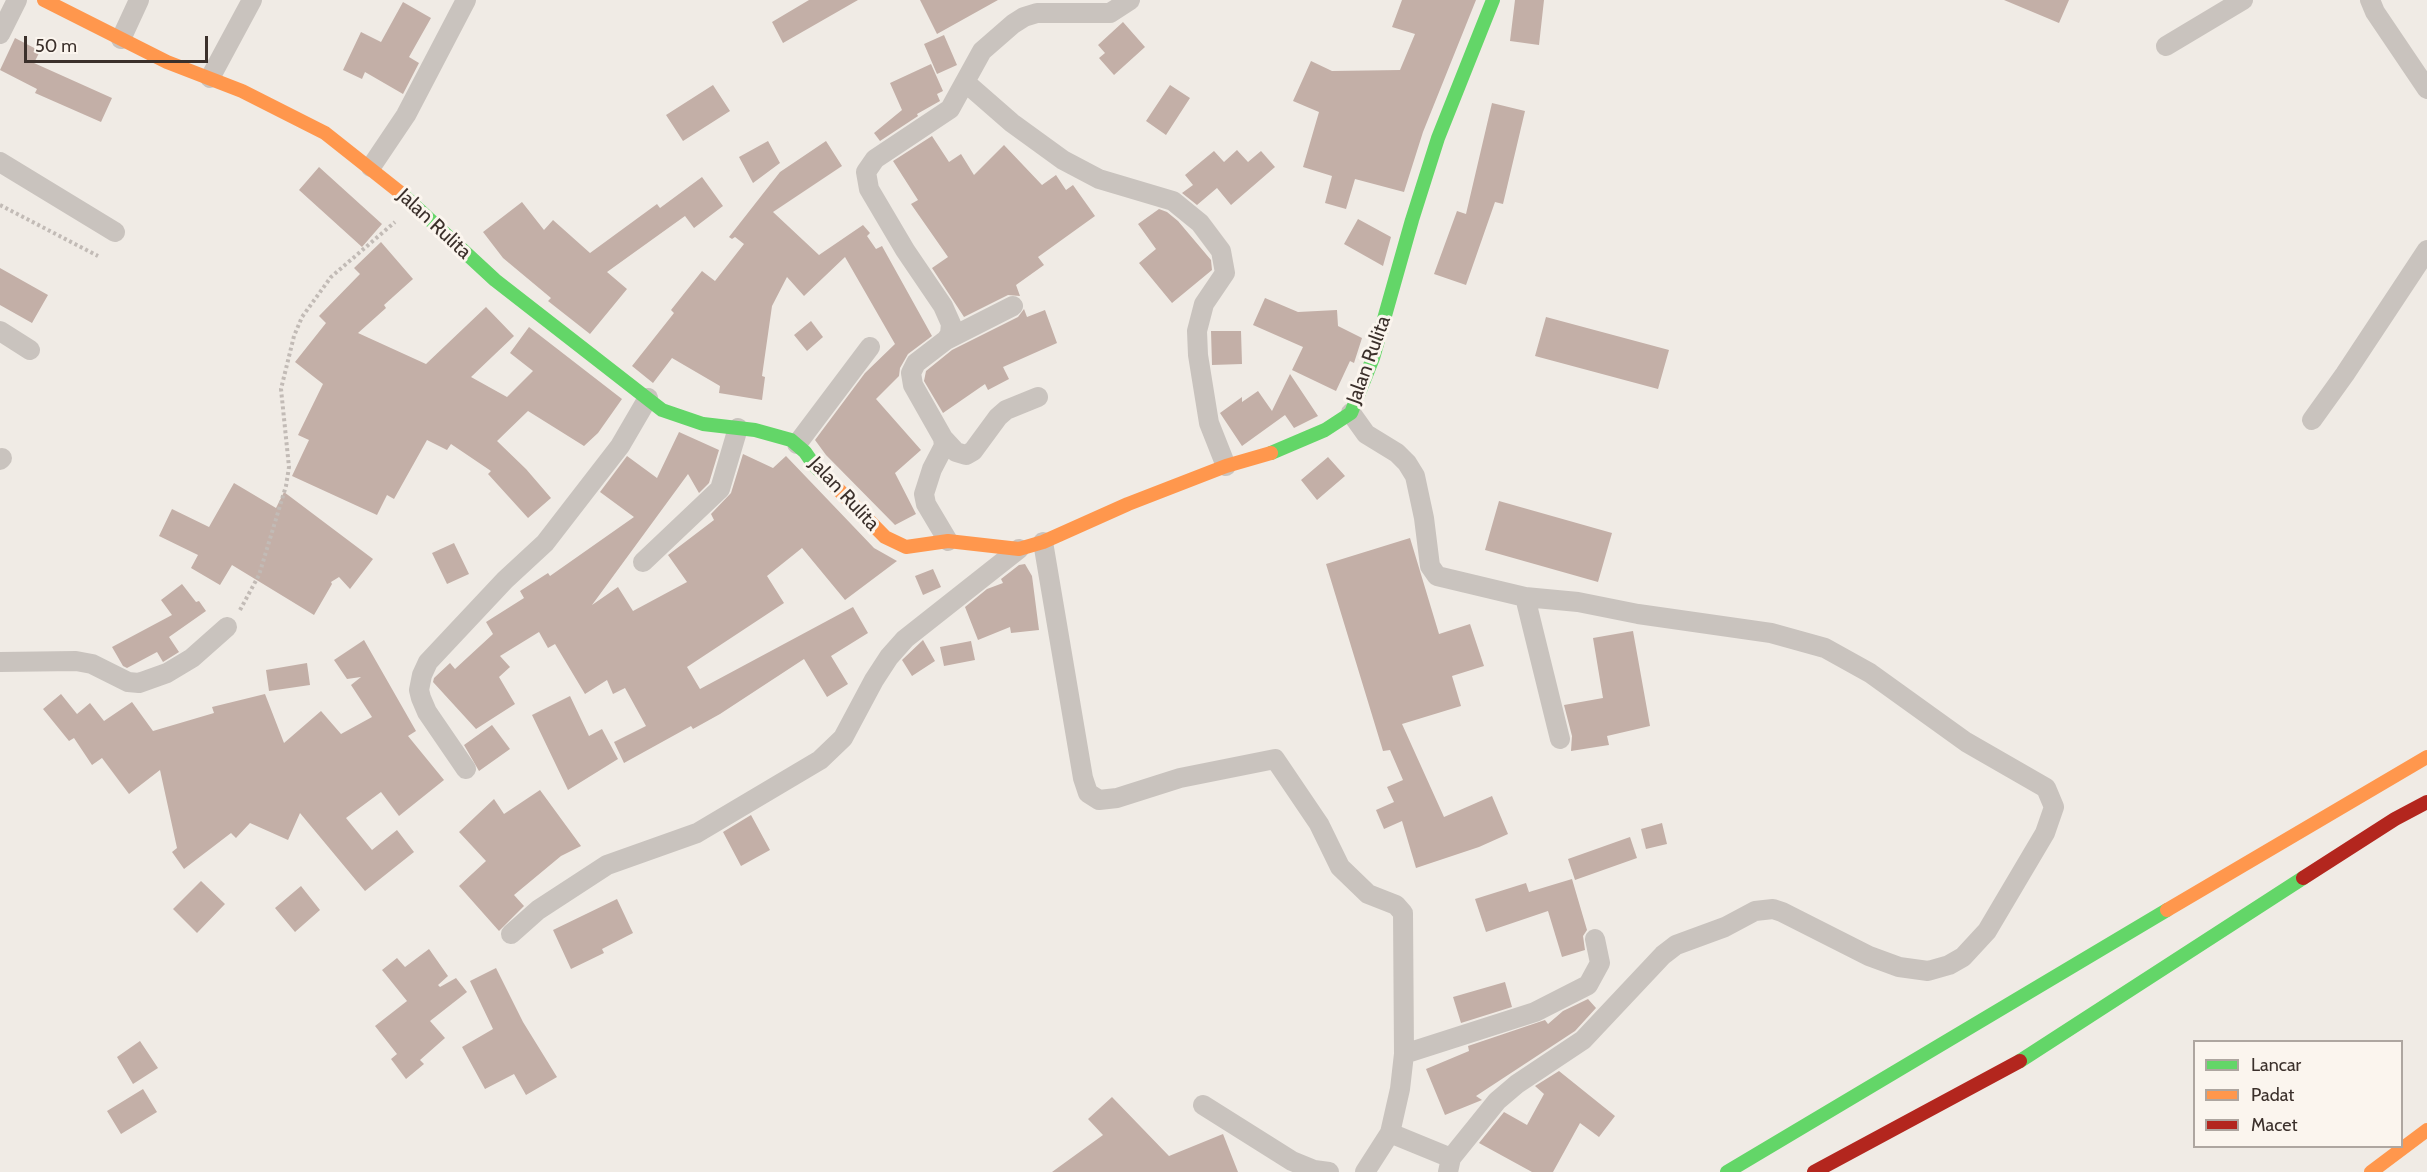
<!DOCTYPE html>
<style>
body{margin:0}
#map{position:relative;width:2427px;height:1172px;overflow:hidden;background:#f0ebe5;font-family:Cabin,sans-serif}
canvas{display:block}
.legend{position:absolute;left:2193px;top:1040px;width:210px;height:108px;box-sizing:border-box;background:#fbf5ee;border:2px solid #aea6a0;margin:0;padding:8px 10px;list-style:none;font-size:18px;color:#3b302b}
.legend li{display:flex;align-items:center;gap:12px;height:30px}
.legend b{width:30px;border:2px solid #aea6a0}
.scale{position:absolute;left:24px;top:36px;width:184px;height:27px;box-sizing:border-box;border:3px solid #3b302b;border-top:0;padding-left:8px;font-size:18px;line-height:21px;white-space:nowrap;color:#3b302b;-webkit-text-stroke:4px #fbf5ee;paint-order:stroke}
</style>
<div id="map">
<canvas width="2427" height="1172"></canvas>
<ul class="legend">
<li><b style="height:8px;background:#63d668"></b>Lancar</li>
<li><b style="height:8px;background:#ff974d"></b>Padat</li>
<li><b style="height:8px;background:#b3261e"></b>Macet</li>
</ul>
<div class="scale">50 m</div>
</div>
<script>
const ctx = document.querySelector('canvas').getContext('2d');
ctx.lineJoin = 'round';
function fill(path, color) {
  ctx.fillStyle = color;
  ctx.fill(path, 'evenodd');
}
function toPath(rows) {
  const path = new Path2D();
  for (const r of rows) {
    path.moveTo(r[0], r[1]);
    for (let i = 2; i < r.length; i += 2) path.lineTo(r[i], r[i + 1]);
  }
  return path;
}
function trace(path, color, width, dash) {
  ctx.strokeStyle = color;
  ctx.lineWidth = width;
  ctx.lineCap = dash ? 'butt' : 'round';
  ctx.setLineDash(dash || []);
  ctx.stroke(path);
}
function write(font, color, halo, rows, align = 'center') {
  ctx.font = font + ' Cabin,sans-serif';
  ctx.lineWidth = 6;
  ctx.setLineDash([]);
  ctx.textBaseline = 'middle';
  ctx.strokeStyle = halo;
  ctx.fillStyle = color;
  for (const [text, x, y, turn = 0] of rows) {
    ctx.save();
    ctx.translate(x, y);
    ctx.rotate((+turn || 0) * Math.PI / 180);
    ctx.textAlign = isNaN(turn) ? turn : align;
    if (halo) ctx.strokeText(text, 0, 0);
    ctx.fillText(text, 0, 0);
    ctx.restore();
  }
}
fill(toPath([
 [809,0,858,0,783,43,772,22],
 [920,0,998,0,937,34],
 [1402,0,1476,0,1423,132,1404,192,1355,179,1346,209,1325,203,1332,176,1303,167,1319,112,1293,101,1311,61,1332,71,1400,70,1415,34,1392,27],
 [1515,0,1544,0,1539,45,1510,41],
 [2004,0,2069,0,2059,23],
 [403,2,431,18,409,57,419,63,403,94,365,72,362,79,343,70,361,32,381,42],
 [1123,22,1145,47,1114,75,1099,58,1105,53,1098,45],
 [944,35,957,65,937,74,924,44],
 [15,38,40,51,34,63,112,98,101,122,35,93,37,89,0,70],
 [931,64,943,91,937,94,940,101,917,114,918,116,880,141,874,133,902,110,890,83],
 [713,85,730,111,683,141,666,115],
 [1170,85,1190,98,1166,135,1146,121],
 [1492,103,1525,111,1503,204,1495,202,1466,285,1434,274,1457,211,1466,214],
 [932,136,949,162,961,154,974,175,1004,145,1042,185,1056,175,1066,190,1073,185,1095,216,1038,257,1044,265,1016,285,1020,296,1008,295,964,317,932,268,948,257,911,204,918,200,893,161],
 [768,141,780,163,753,183,739,157],
 [826,141,842,166,773,212,819,255,863,225,870,233,867,236,876,249,882,246,932,336,908,354,900,368,899,376,876,399,921,450,895,473,916,514,895,525,826,455,815,440,865,373,895,344,845,257,804,296,787,277,772,306,762,376,765,377,762,400,719,393,720,386,672,358,653,383,632,366,674,313,671,310,702,271,715,281,744,244,735,237,732,239,729,237,780,172],
 [1237,150,1248,162,1261,151,1275,167,1231,205,1217,188,1197,205,1182,193,1193,185,1185,175,1214,151,1224,162],
 [319,167,382,224,362,247,299,190],
 [702,177,723,206,694,228,685,216,607,272,627,289,590,334,548,301,551,298,503,258,483,232,522,202,544,230,553,220,590,253,657,204,660,208],
 [1159,209,1167,212,1178,221,1211,260,1212,270,1172,303,1139,263,1156,249,1138,224],
 [1358,219,1391,237,1383,266,1344,244],
 [381,242,413,279,384,305,386,308,358,333,426,364,486,307,514,336,471,377,507,397,533,371,510,353,529,327,622,399,598,433,584,446,528,411,497,441,526,469,551,498,528,518,488,474,491,471,451,444,447,450,427,440,394,499,387,495,377,515,292,476,309,440,298,435,323,384,295,362,326,323,319,316,360,274,354,268],
 [0,268,48,295,32,323,0,305],
 [1265,298,1298,312,1337,310,1338,326,1362,338,1354,363,1350,361,1336,391,1292,370,1303,347,1253,325],
 [1024,309,1027,317,1045,310,1057,343,1003,367,1009,379,988,390,985,384,943,413,924,381,926,371,952,350,1018,317],
 [1546,317,1669,350,1658,389,1535,356],
 [811,321,823,337,807,351,794,335],
 [1211,331,1241,331,1242,364,1212,365],
 [1290,374,1318,416,1294,428,1285,415,1242,446,1220,413,1242,397,1242,402,1258,391,1272,411],
 [679,432,719,450,709,483,699,493,688,474,592,605,618,587,633,611,687,582,668,555,714,520,711,514,731,493,743,454,773,468,786,456,874,548,897,561,845,600,802,548,767,576,784,603,687,667,700,689,853,607,868,633,831,656,848,684,827,697,804,659,720,714,693,729,691,726,624,763,614,742,646,726,625,688,613,694,607,680,585,694,555,644,548,648,539,632,500,656,510,667,499,677,515,704,476,729,433,682,434,678,450,663,455,669,493,634,486,622,524,598,520,591,548,573,550,576,634,517,600,492,627,456,657,478],
 [1328,457,1345,476,1317,500,1301,480],
 [234,483,276,508,284,492,373,559,350,589,339,577,331,582,332,584,314,615,232,565,220,585,191,568,198,555,159,536,172,509,209,527],
 [1499,501,1612,533,1598,582,1485,550],
 [1410,538,1439,634,1470,624,1484,666,1452,676,1461,706,1402,724,1444,817,1492,796,1508,834,1479,847,1416,868,1402,821,1384,829,1376,810,1394,802,1387,787,1403,780,1390,750,1383,751,1326,564],
 [454,543,469,574,447,584,432,553],
 [1025,564,1032,576,1039,630,1011,633,1010,627,978,640,965,607,987,589,1003,583,1001,579,1019,565],
 [933,569,941,587,923,595,915,576],
 [182,584,196,602,199,601,206,611,169,637,179,652,163,662,157,652,127,668,123,666,112,647,172,615,161,600],
 [1633,631,1650,726,1607,736,1609,745,1571,751,1572,736,1564,705,1603,698,1593,638],
 [364,640,416,731,408,736,444,780,399,816,381,792,346,818,372,850,397,830,414,852,365,891,300,813,288,840,250,823,236,838,231,833,184,869,172,852,177,848,160,770,129,794,102,758,92,765,74,738,69,741,43,709,61,694,77,714,90,703,104,721,132,702,153,731,214,713,212,707,265,694,284,743,321,711,341,734,372,717,351,685,361,677,347,679,334,660],
 [923,640,935,661,912,676,902,660],
 [971,641,975,660,944,666,940,647],
 [307,663,310,685,269,691,266,670],
 [570,696,589,736,602,729,618,759,568,790,532,715],
 [492,725,510,749,479,771,464,745],
 [540,790,581,846,561,856,514,895,524,906,499,931,459,886,486,861,459,832,494,799,504,814],
 [751,815,770,850,741,866,723,832],
 [1662,823,1667,844,1646,849,1641,829],
 [1630,837,1637,858,1575,880,1568,859],
 [1572,879,1587,930,1583,936,1585,950,1562,957,1548,911,1486,932,1475,899,1526,883,1529,892],
 [201,881,225,904,197,933,173,909],
 [301,886,320,910,295,932,275,908],
 [617,899,633,933,602,949,604,953,571,969,553,930],
 [429,949,448,976,438,985,440,987,456,978,467,992,430,1021,445,1038,420,1060,424,1064,406,1079,391,1059,397,1054,375,1026,407,1001,382,970,397,958,405,967],
 [496,968,523,1022,557,1077,526,1095,514,1074,485,1089,462,1047,493,1029,470,981],
 [1505,982,1512,1007,1461,1023,1453,997],
 [1588,999,1596,1008,1575,1031,1476,1096,1482,1100,1445,1115,1426,1069,1469,1051,1468,1046,1545,1020,1548,1024,1563,1011],
 [140,1041,158,1068,133,1084,117,1057],
 [1559,1071,1615,1116,1599,1137,1580,1123,1553,1172,1532,1172,1479,1143,1504,1112,1527,1125,1544,1094,1535,1086],
 [143,1089,157,1112,121,1134,107,1111],
 [1112,1097,1169,1156,1223,1134,1238,1172,1052,1172,1103,1135,1088,1119]
]), '#c3afa7');
trace(toPath([
 [0,205,98,256],
 [240,610,259,575,286,486,289,467,281,389,294,336,302,317,331,277,395,222]
]), '#c2bbb6', 4, [3, 3]);
trace(toPath([
 [2370,0,2375,12,2427,89],
 [0,34,17,0],
 [121,39,139,0],
 [2166,46,2243,0],
 [210,78,252,0],
 [965,82,1012,123,1063,160,1099,179,1173,201,1200,223,1221,251,1225,273,1204,304,1197,331,1198,355,1209,423,1226,466],
 [0,162,115,232],
 [371,167,406,115,466,0],
 [0,331,30,350],
 [946,340,1013,306],
 [1351,413,1366,434,1397,453,1407,463,1415,476,1424,518,1430,566,1437,576,1525,597,1578,602,1638,614,1771,633,1825,648,1870,673,1966,742,2046,788,2054,807,2045,833,1987,931,1963,957,1949,965,1928,971,1899,967,1869,956,1782,912,1773,909,1755,911,1725,927,1676,945,1663,955,1583,1040,1517,1084,1497,1101,1451,1158],
 [2312,420,2345,374,2427,250],
 [943,438,956,452,966,455,973,451,998,417,1006,410,1038,397],
 [797,444,870,347],
 [0,460,2,458],
 [948,541,926,504,924,494,932,469,944,446,943,438,913,385,911,373,916,363,946,340,950,334,951,324,943,306,905,250,869,189,866,172,875,159,950,109,982,51,1013,24,1024,17,1037,13,1110,13,1130,0],
 [1043,542,1083,778,1088,793,1099,800,1117,798,1180,778,1275,759,1319,824,1340,867,1368,894,1396,905,1403,913,1404,1054,1400,1089,1390,1133,1451,1158,1448,1172],
 [643,562,720,489,738,428],
 [1525,597,1560,739],
 [0,662,76,661,92,664,128,682,139,683,167,673,192,658,227,627],
 [466,769,427,712,421,698,419,690,422,675,428,662,505,580,545,543,620,446,648,398],
 [511,934,538,910,607,865,697,833,820,760,843,738,874,680,889,657,905,639,1019,549],
 [1404,1054,1535,1012,1588,985,1600,963,1595,939],
 [1203,1105,1292,1161,1314,1170,1329,1172],
 [1365,1172,1390,1133]
]), '#c9c3be', 20);
trace(toPath([
 [402,194,495,280,662,410,703,424,755,430,791,440,805,452,814,465,835,486],
 [1271,453,1325,430,1351,413,1373,358,1412,220,1438,138,1493,0],
 [2020,1061,2303,878],
 [1727,1172,2167,910]
]), '#63d668', 14);
trace(toPath([
 [44,0,167,62,242,91,325,133,402,194],
 [835,486,885,537,906,547,948,541,1019,549,1043,542,1128,504,1226,466,1271,453],
 [2167,910,2427,757],
 [2371,1172,2427,1130]
]), '#ff974d', 14);
trace(toPath([
 [2303,878,2395,819,2427,802],
 [1814,1172,2020,1061]
]), '#b3261e', 14);
write('20px', '#3b302b', '#fbf5ee', [
 ["Jalan Rulita",434,224,43],
 ["Jalan Rulita",1369,360,-70],
 ["Jalan Rulita",844,494,47]
]);
</script>
